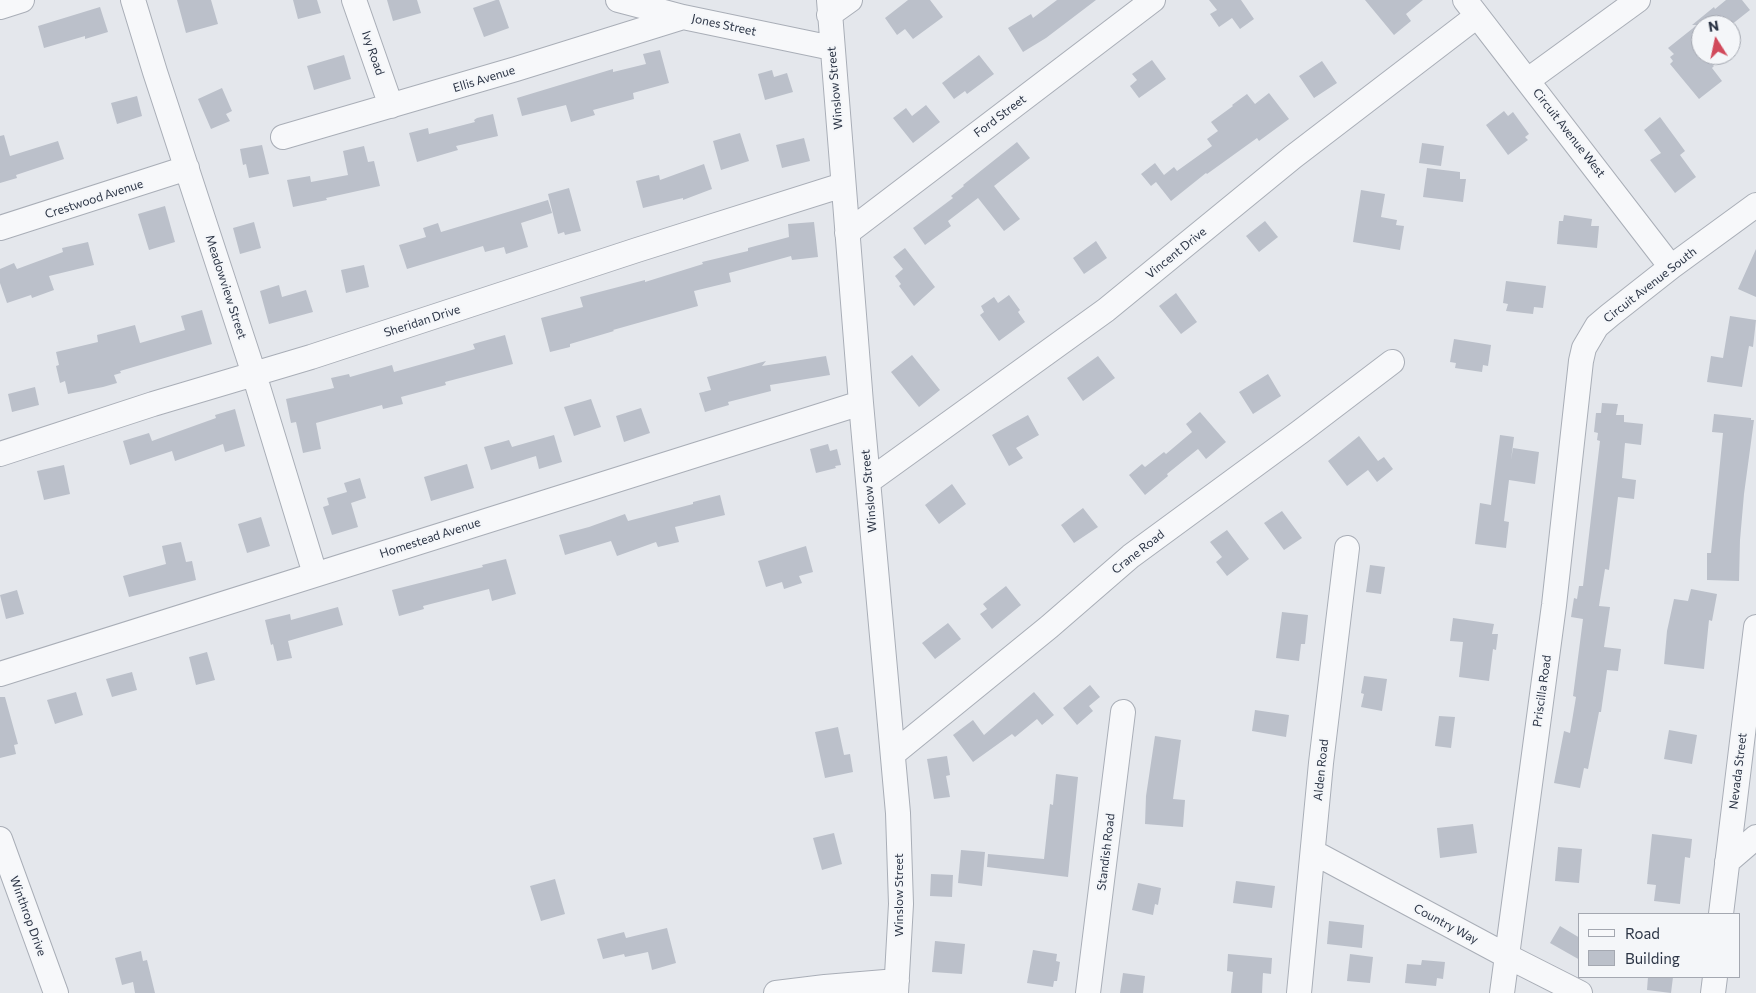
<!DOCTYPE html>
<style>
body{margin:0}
#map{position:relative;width:1756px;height:993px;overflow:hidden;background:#e4e7ec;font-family:Commissioner,sans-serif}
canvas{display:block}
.legend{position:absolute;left:1578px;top:913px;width:162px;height:65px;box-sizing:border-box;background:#f4f6f9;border:1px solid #a4a8b1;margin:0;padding:6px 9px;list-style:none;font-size:15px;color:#2b3445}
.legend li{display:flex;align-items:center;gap:10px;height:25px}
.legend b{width:25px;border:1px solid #a4a8b1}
.north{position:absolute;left:1691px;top:15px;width:50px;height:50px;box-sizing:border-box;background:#f4f6f9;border:1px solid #a4a8b1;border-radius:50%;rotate:350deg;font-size:14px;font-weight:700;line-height:20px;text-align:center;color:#2b3445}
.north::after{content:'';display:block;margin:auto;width:18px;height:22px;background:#d1495b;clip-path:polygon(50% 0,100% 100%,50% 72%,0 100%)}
</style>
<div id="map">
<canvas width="1756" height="993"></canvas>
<ul class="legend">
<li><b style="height:6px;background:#f7f8fa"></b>Road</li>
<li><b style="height:14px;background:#bbc0ca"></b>Building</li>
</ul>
<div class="north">N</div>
</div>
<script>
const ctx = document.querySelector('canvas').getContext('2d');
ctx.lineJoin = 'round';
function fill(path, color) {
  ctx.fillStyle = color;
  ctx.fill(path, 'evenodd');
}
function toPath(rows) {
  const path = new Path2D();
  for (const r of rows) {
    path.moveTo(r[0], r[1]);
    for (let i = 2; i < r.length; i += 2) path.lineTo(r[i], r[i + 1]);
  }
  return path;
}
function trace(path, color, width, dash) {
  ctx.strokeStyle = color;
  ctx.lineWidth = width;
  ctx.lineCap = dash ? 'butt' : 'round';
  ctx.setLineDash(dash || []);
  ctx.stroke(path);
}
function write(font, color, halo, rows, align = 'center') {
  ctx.font = font + ' Commissioner,sans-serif';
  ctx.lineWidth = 4;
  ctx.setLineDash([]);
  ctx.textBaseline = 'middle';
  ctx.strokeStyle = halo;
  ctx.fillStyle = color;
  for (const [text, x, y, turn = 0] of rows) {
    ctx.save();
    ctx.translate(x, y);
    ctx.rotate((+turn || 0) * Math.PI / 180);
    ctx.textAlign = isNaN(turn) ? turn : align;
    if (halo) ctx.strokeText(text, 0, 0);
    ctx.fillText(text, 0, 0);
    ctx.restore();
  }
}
fill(toPath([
 [177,0,211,0,218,24,186,33],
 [293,0,317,0,321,13,298,19],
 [387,0,417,0,421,13,393,21],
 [496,0,499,0,509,28,484,37,473,8],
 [908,0,930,0,943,17,913,39,905,29,897,35,885,18],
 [1057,0,1096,0,1046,38,1023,52,1008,28,1031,14,1033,18],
 [1209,0,1241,0,1254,19,1240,29,1232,18,1219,27,1210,14,1217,10],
 [1365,0,1423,0,1406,14,1411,21,1394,35],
 [1726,0,1742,0,1750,10,1731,25,1701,25,1701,55,1713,55,1710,62,1714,66,1712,68,1722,81,1699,99,1670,64,1673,61,1670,57,1674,54,1668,48,1697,25,1692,25,1714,7,1715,9],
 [100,7,108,32,85,39,85,36,44,48,38,26],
 [660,50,669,83,633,93,634,99,593,110,595,115,571,122,566,105,522,116,517,98,613,69,613,72,646,64,643,54],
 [344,55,351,79,314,90,307,66],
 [979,55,994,74,967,94,965,91,954,99,942,83],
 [1152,60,1166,79,1139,98,1130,86,1137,80,1132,74],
 [1322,61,1337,83,1314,98,1299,76],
 [772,70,774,77,787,73,793,92,765,100,758,74],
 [222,88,232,111,226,114,230,121,211,129,198,99],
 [1269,93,1289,119,1259,141,1257,138,1207,174,1206,173,1171,201,1156,182,1151,186,1141,174,1155,163,1164,175,1174,167,1177,171,1212,146,1207,139,1218,131,1211,122,1233,106,1232,105,1247,94,1255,104],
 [137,96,142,116,117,124,111,103],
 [926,105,940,122,913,143,893,118,906,108,912,116],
 [1504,111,1508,116,1513,112,1529,134,1525,137,1528,140,1508,155,1486,125],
 [493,114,498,136,456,146,458,150,417,162,409,133,428,128,429,134,475,122,474,120,477,118],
 [1660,117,1685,151,1680,155,1696,177,1675,193,1650,160,1661,153,1644,130],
 [740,133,749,161,721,170,713,141],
 [4,135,10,156,58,141,64,159,16,175,17,178,0,183,0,136],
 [804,138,810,161,782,168,776,145],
 [1017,142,1030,158,994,186,1020,219,1004,231,978,198,948,221,951,226,925,245,913,228,953,198,951,196,964,186,963,185],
 [1422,143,1444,146,1441,166,1419,163],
 [262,145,269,174,249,178,246,164,243,165,240,149],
 [364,146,368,162,374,161,380,186,326,198,327,200,293,207,287,180,310,176,311,182,348,175,343,151],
 [704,164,712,189,683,200,683,198,643,208,636,181,659,175,660,180],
 [1427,168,1460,172,1460,179,1466,179,1463,202,1423,197],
 [569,188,581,231,565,235,564,232,558,234,548,194],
 [1361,190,1385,194,1381,217,1397,220,1396,225,1404,226,1400,250,1353,242],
 [548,200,552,213,521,223,528,247,506,254,504,247,485,252,483,246,407,269,399,245,426,237,423,228,438,223,441,232],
 [165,206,175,242,149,250,138,214],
 [1564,215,1592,219,1591,226,1599,226,1597,248,1557,244,1559,221,1563,221],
 [1265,221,1278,237,1259,252,1246,236],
 [254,222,261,248,240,254,233,228],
 [814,222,818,257,792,260,791,256,729,273,731,282,694,291,698,306,613,330,614,331,570,344,570,347,550,352,541,318,583,307,580,297,645,280,645,282,703,264,702,262,748,251,748,248,789,237,788,224],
 [1096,241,1107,258,1084,274,1073,258],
 [88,242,94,265,49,276,54,290,32,298,31,295,7,303,0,283,0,269,14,263,17,269,63,252,62,248],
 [905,248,935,287,914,306,899,286,901,284,895,276,903,269,893,257],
 [1756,249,1756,297,1738,289],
 [364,265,369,287,346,293,341,270],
 [1506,281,1546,286,1543,308,1534,307,1533,314,1506,311,1508,304,1503,303],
 [279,285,282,297,306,290,313,312,269,324,260,291],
 [1176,293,1197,322,1181,334,1159,306],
 [1009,295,1020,310,1018,312,1025,322,999,341,980,315,984,312,981,306,994,297,998,303],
 [202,310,212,344,120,371,121,373,114,375,117,383,103,387,68,394,65,381,60,383,56,366,59,365,56,352,98,342,97,335,135,325,140,343,185,330,181,316],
 [1730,316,1756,320,1753,347,1749,346,1742,387,1707,382,1711,356,1723,358],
 [505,335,513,364,445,382,446,385,401,397,403,404,383,409,382,405,316,423,321,449,303,453,296,422,291,423,286,399,334,388,331,378,349,374,350,377,392,365,394,372,465,352,475,349,473,344],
 [1454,339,1491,345,1488,366,1483,365,1482,372,1455,368,1456,363,1450,362],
 [912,355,940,390,919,407,891,372],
 [826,356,830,375,770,385,771,391,728,402,729,405,705,412,699,393,711,390,707,377,766,361,762,366],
 [1098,356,1115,378,1083,401,1067,378],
 [1268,374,1281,396,1253,414,1239,392],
 [35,387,39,405,12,412,8,394],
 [591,399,601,427,574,436,564,407],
 [1602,403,1618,404,1616,415,1624,415,1624,422,1643,424,1641,445,1625,443,1622,478,1636,480,1634,499,1618,497,1609,570,1605,569,1599,606,1610,607,1604,647,1621,649,1618,671,1607,670,1601,712,1599,712,1588,769,1584,768,1580,788,1554,783,1564,731,1570,733,1576,697,1573,696,1583,619,1571,617,1574,598,1577,599,1579,586,1583,586,1600,441,1597,440,1598,433,1594,432,1596,413,1601,413],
 [641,408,650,433,624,442,616,416],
 [235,409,245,446,225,452,223,444,175,461,172,451,130,465,123,441,149,433,152,441,216,418,215,415],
 [1200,412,1226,442,1206,459,1198,449,1167,474,1168,476,1145,495,1129,475,1142,464,1145,467,1164,452,1166,454,1192,432,1186,424],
 [1714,414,1751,418,1751,420,1754,420,1744,494,1740,540,1739,581,1707,580,1707,553,1711,553,1723,433,1712,432],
 [1028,415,1039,435,1016,448,1023,458,1009,466,992,435],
 [554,435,562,462,539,469,536,456,491,470,484,447,509,440,512,447],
 [1500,435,1514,437,1511,460,1513,448,1539,452,1535,484,1509,480,1504,521,1509,522,1506,548,1475,544,1480,503,1491,505],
 [1359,436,1378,461,1384,457,1393,469,1377,482,1368,470,1347,486,1328,461],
 [828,444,830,451,837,449,841,465,835,466,836,468,816,473,810,449],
 [467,464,474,488,431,501,424,477],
 [64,465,70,494,44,500,37,471],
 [360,478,366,498,351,503,358,527,332,535,323,507,329,505,327,498,347,492,344,483],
 [952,484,966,504,939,524,925,505],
 [720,495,725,515,675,527,679,542,658,547,656,542,617,556,611,541,565,555,559,535,589,527,625,514,628,521,693,504,693,502],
 [1083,508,1098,527,1074,543,1061,525],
 [1282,511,1302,538,1284,550,1264,523],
 [261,517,270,546,247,553,238,524],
 [1227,530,1249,559,1227,576,1216,562,1222,557,1210,542],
 [181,542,186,562,192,561,196,580,129,597,123,576,166,564,162,546],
 [806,546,813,572,799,576,802,583,784,589,782,582,766,587,758,561],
 [506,559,516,594,492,601,489,589,423,606,424,609,399,616,392,590,483,567,482,565],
 [1370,565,1385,567,1381,594,1366,592],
 [1006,586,1021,605,992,629,980,614,987,609,983,604],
 [1691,589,1717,594,1712,621,1709,620,1704,669,1664,664,1667,631,1674,599,1688,601],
 [17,590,24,614,6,619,0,595],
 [338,607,343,625,288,641,292,658,277,661,273,644,271,645,265,620,290,614,291,620],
 [1282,612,1308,615,1305,644,1301,644,1299,661,1276,658],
 [1453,618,1494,624,1492,634,1498,634,1496,650,1493,649,1489,681,1459,677,1463,642,1450,641],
 [948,623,961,639,935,659,922,643],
 [207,652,215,680,196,685,189,657],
 [132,672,137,690,112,697,106,679],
 [1364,676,1387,679,1382,711,1361,707,1364,694,1361,693],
 [1090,685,1100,697,1089,706,1093,711,1077,725,1063,708],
 [76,692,83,715,55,724,47,700],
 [1034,692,1054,715,1042,725,1037,719,1015,737,1012,734,973,762,953,735,973,720,984,735],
 [0,697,5,697,18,744,14,745,16,754,0,758],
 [1255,710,1289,715,1286,737,1252,731],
 [1439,716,1455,717,1451,748,1435,746],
 [838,727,844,755,850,754,853,772,825,778,815,732],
 [1669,730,1697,735,1692,764,1664,759],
 [1155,736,1181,740,1173,799,1185,800,1183,827,1145,824,1146,796],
 [947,756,950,775,946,776,950,797,934,799,927,759],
 [1056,774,1078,777,1068,877,987,867,988,854,1044,859,1050,804,1053,805],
 [1473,824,1477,853,1440,858,1437,828],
 [834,833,842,864,822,870,813,838],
 [1652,834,1692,839,1690,858,1685,857,1680,904,1654,901,1656,885,1647,884],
 [1558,847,1582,849,1579,883,1555,881],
 [961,850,985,852,982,886,958,883],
 [931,874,953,875,952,897,930,896],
 [555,879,565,914,541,921,530,886],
 [1236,881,1275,886,1272,908,1233,903],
 [1138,883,1161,888,1158,905,1155,904,1153,915,1132,910],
 [1329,921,1364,925,1362,948,1327,944],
 [1560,926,1580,938,1580,960,1550,943],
 [667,928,676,963,652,970,648,952,625,957,624,954,603,959,597,939,624,932,626,938],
 [935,941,965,944,962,974,932,972],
 [1033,950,1057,954,1056,961,1060,962,1057,981,1054,981,1053,987,1027,983],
 [141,951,143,961,147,960,155,993,135,993,133,982,122,985,115,958],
 [1228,954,1272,958,1271,974,1263,973,1262,993,1231,993,1233,972,1227,971],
 [1350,954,1373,957,1370,983,1347,981],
 [1422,960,1445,962,1443,979,1437,978,1436,986,1405,983,1407,964,1421,965],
 [1123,973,1145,976,1143,993,1120,993],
 [1648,977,1673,977,1671,993,1647,990]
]), '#bbc0ca');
const minor = toPath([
 [133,0,155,72,254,374,315,574],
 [354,0,391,106],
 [618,0,683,17,832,48],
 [829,0,861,403,898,813,901,904,896,993],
 [1465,0,1671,267],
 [0,7,22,0],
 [829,15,850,0],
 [1528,80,1638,0],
 [283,137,516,69,683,17],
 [0,228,187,168],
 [847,233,1153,0],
 [0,454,153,404,311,357,637,250,843,185],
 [869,481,1106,310,1293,157,1477,16],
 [0,674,861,403],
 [893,754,1049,627,1131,556,1300,432,1392,362],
 [0,839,56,993],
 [1313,852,1507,956,1580,993],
 [1727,862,1756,837],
 [1721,914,1756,627],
 [776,993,825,987,897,981],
 [1088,993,1123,712],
 [1299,993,1321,763,1347,548],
 [1502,993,1554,605,1581,361,1584,348,1597,326,1610,315,1671,267,1756,205],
 [1713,993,1715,977]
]);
trace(minor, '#a9aeb7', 26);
trace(minor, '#f7f8fa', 24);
write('12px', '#2b3445', '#f4f6f9', [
 ["Jones Street",724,25,12],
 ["Ivy Road",373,53,71],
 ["Ellis Avenue",484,79,-17],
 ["Winslow Street",835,88,-95],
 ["Ford Street",1000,116,-37],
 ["Circuit Avenue West",1569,133,52],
 ["Crestwood Avenue",94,199,-18],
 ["Vincent Drive",1176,253,-39],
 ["Circuit Avenue South",1650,285,-38],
 ["Meadowview Street",226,287,72],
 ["Sheridan Drive",422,321,-18],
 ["Winslow Street",869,491,-95],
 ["Homestead Avenue",430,538,-18],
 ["Crane Road",1138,552,-38],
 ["Priscilla Road",1542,691,-82],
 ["Alden Road",1321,770,-84],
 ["Nevada Street",1738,771,-83],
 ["Standish Road",1106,852,-83],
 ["Winslow Street",899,895,-90],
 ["Winthrop Drive",28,916,70],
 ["Country Way",1446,924,28]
]);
</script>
